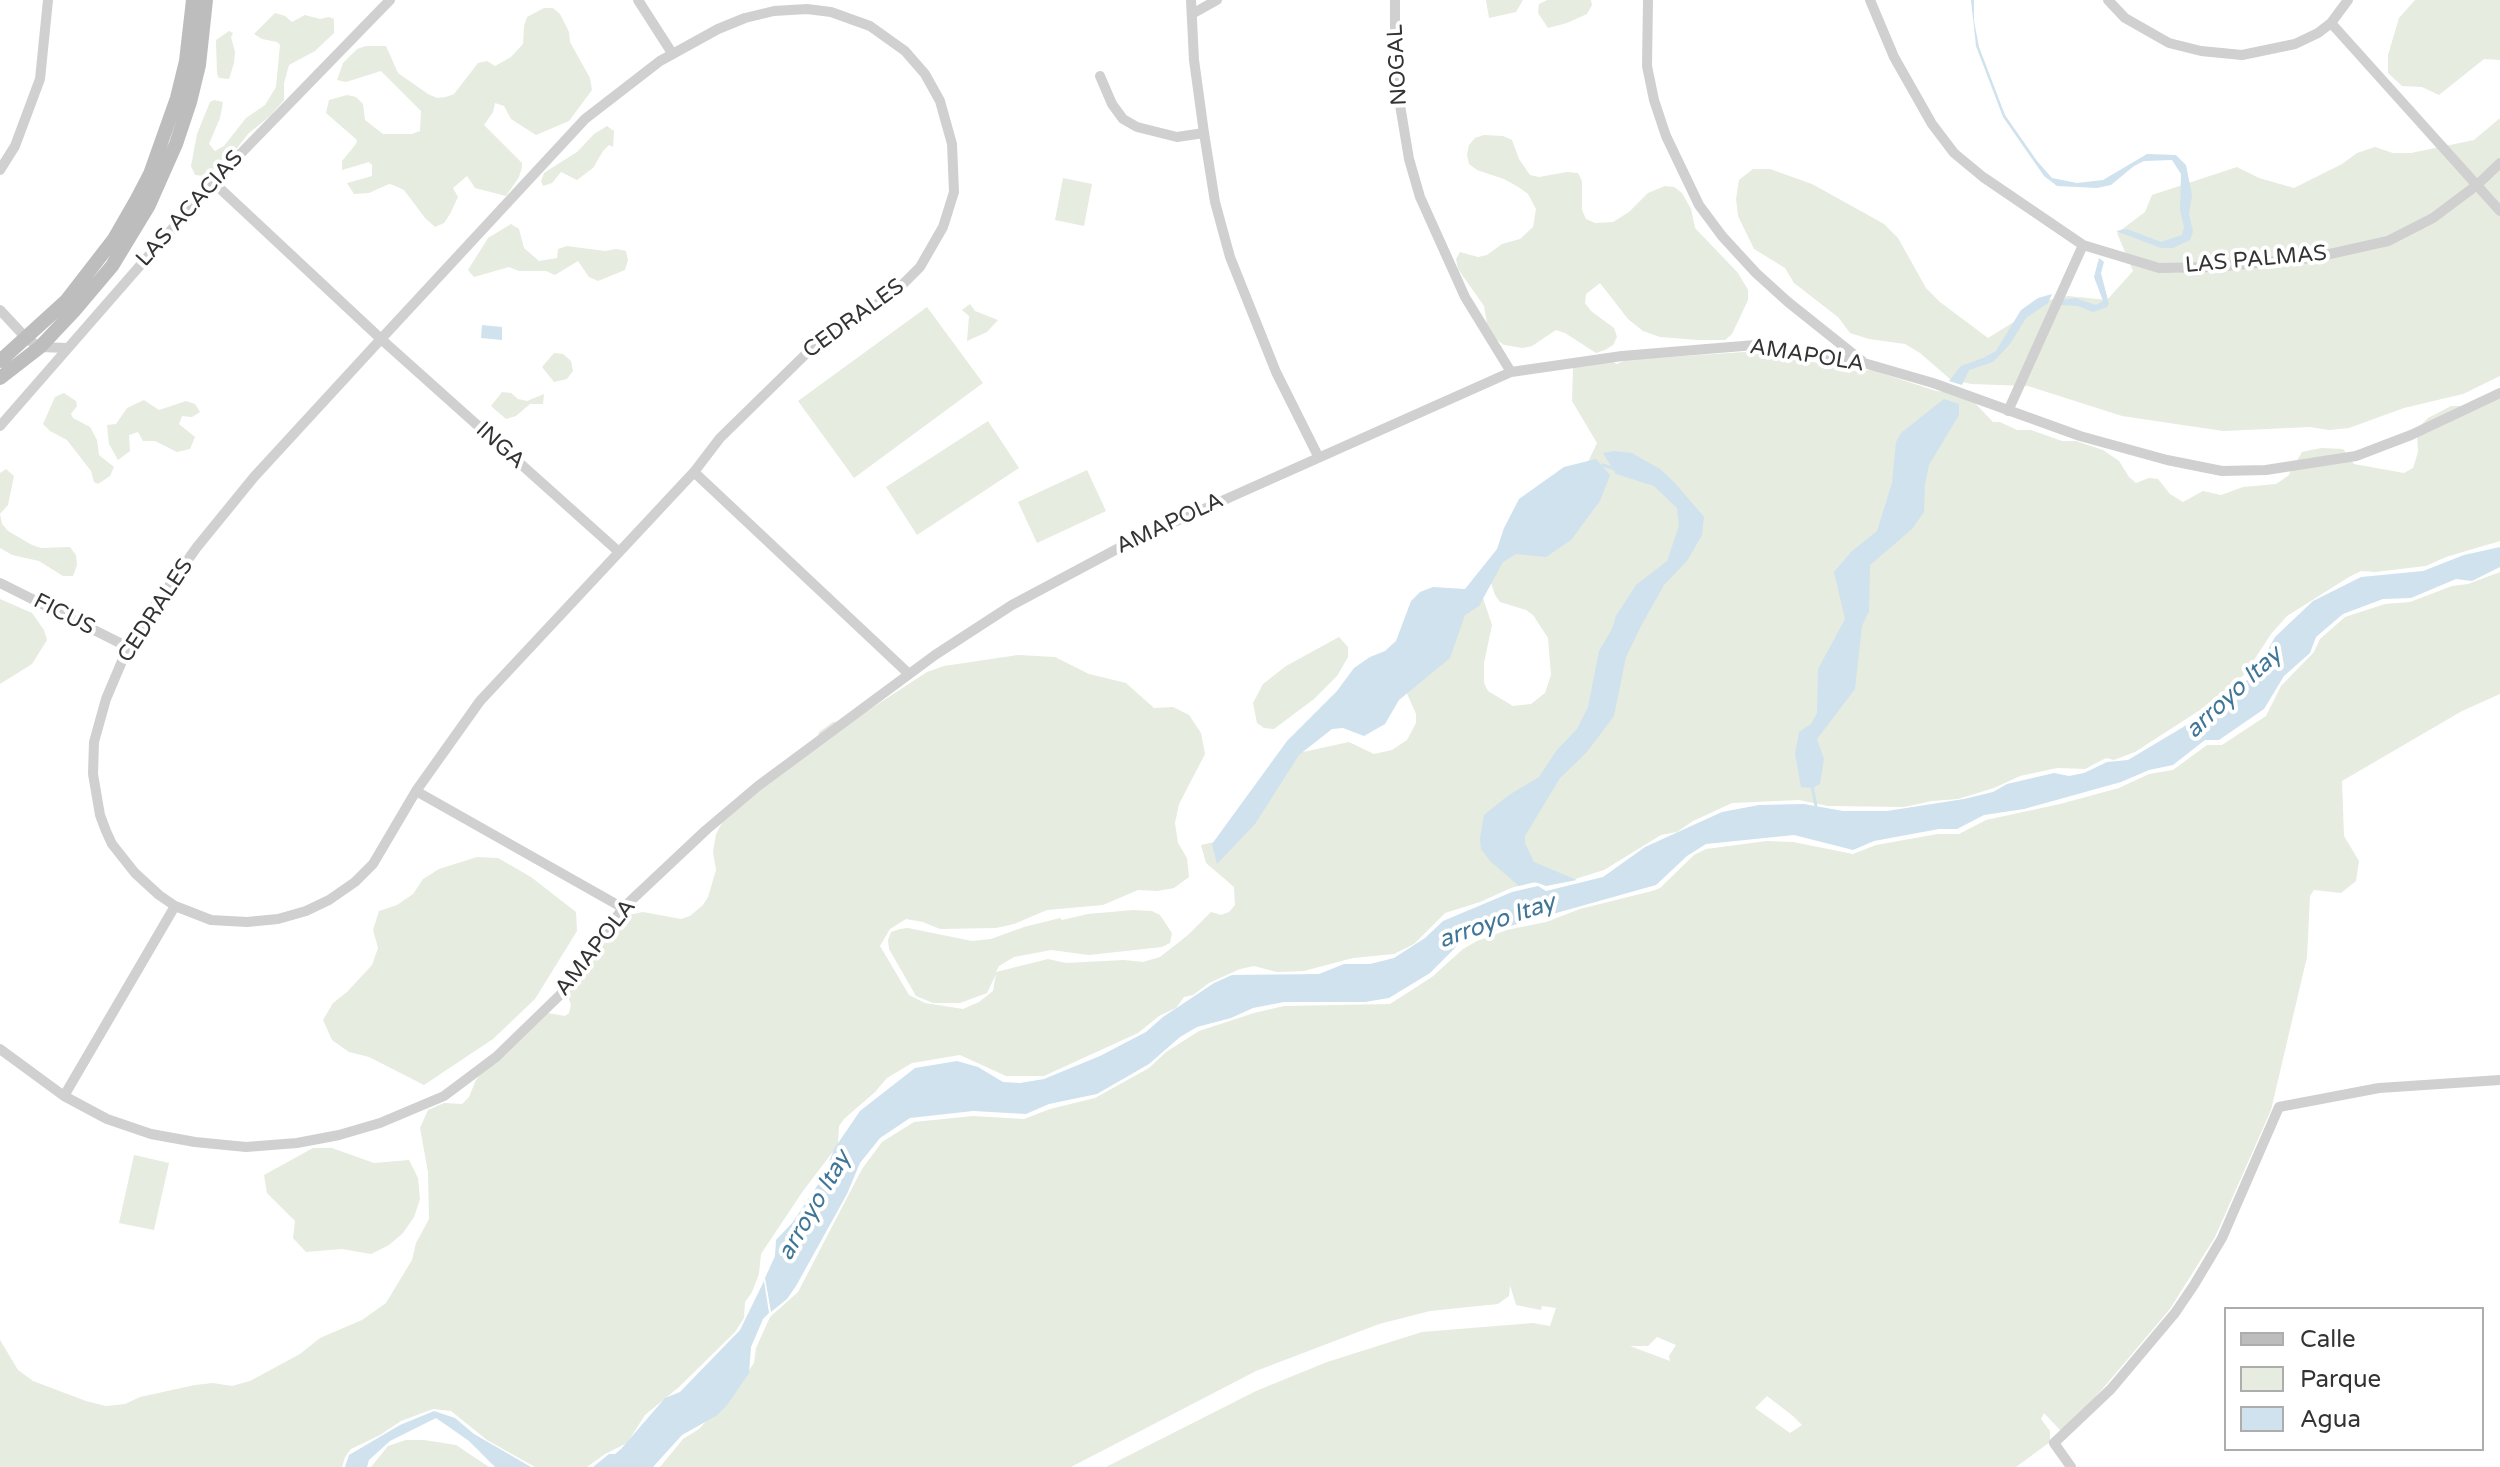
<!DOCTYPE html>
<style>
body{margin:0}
#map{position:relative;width:2500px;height:1467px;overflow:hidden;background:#fff;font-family:"Varela Round",sans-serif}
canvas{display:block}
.legend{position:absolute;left:2224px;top:1307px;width:260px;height:144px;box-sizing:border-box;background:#fff;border:2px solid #adadad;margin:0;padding:10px 14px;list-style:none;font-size:24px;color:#333}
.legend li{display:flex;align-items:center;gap:16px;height:40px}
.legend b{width:40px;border:2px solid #adadad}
</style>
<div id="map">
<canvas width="2500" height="1467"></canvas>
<ul class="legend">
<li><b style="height:10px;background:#bdbdbd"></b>Calle</li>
<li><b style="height:22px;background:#e6ecdf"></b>Parque</li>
<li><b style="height:22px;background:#cfe2ee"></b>Agua</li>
</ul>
</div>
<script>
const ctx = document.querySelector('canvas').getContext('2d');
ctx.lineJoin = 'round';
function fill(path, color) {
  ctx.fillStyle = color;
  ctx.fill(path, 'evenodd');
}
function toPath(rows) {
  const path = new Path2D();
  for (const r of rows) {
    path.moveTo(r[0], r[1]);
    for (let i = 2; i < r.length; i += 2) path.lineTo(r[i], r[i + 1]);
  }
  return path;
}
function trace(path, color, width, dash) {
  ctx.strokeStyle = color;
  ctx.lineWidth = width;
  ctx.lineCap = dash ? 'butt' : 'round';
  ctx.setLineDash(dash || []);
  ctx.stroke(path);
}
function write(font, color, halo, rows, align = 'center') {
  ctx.font = font + ' "Varela Round",sans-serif';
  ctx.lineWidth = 8;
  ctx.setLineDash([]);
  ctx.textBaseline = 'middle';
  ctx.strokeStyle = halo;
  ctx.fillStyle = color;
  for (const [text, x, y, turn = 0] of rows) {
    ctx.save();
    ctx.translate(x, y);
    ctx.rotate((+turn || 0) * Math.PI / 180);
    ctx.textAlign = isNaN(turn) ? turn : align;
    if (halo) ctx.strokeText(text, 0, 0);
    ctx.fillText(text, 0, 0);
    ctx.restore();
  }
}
fill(toPath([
 [1486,0,1523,0,1516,12,1489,18],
 [1547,0,1591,0,1592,5,1587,14,1567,23,1548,28,1538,13,1539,4],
 [2415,0,2500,0,2500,60,2484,59,2439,95,2422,87,2402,86,2388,73,2388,55,2399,18],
 [544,8,553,8,560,14,569,32,570,42,590,78,592,90,569,121,536,135,511,119,504,106,495,103,493,112,484,125,522,163,522,167,519,177,506,196,475,188,467,176,453,188,458,197,450,214,444,223,435,227,425,218,404,190,393,185,389,184,369,193,354,194,347,183,372,176,372,165,369,162,342,170,342,161,356,144,357,140,326,113,329,100,347,95,356,97,363,104,365,120,383,134,412,134,420,131,421,111,381,71,346,82,337,80,343,63,357,49,366,46,386,46,398,73,428,94,437,98,446,97,454,94,478,63,487,61,495,66,511,57,523,44,524,26,527,17],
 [275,13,285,16,292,22,305,15,320,19,329,17,334,19,334,33,315,51,289,65,284,83,284,100,270,116,249,133,228,159,206,176,195,175,191,166,197,134,210,102,214,100,223,102,220,118,209,144,215,151,224,146,246,118,265,105,276,87,280,45,277,42,262,39,254,34],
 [229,31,233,33,231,37,235,52,234,63,229,79,219,78,217,74,216,40],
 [2500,118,2500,376,2463,394,2404,408,2349,428,2329,430,2310,427,2223,431,2122,416,2028,386,1971,384,1950,379,1920,353,1905,344,1869,339,1850,333,1838,317,1794,283,1785,268,1754,249,1738,216,1736,199,1739,180,1753,169,1770,169,1812,184,1868,215,1884,224,1898,238,1926,288,1940,302,1988,338,2049,300,2068,296,2107,300,2133,271,2117,233,2145,212,2152,195,2237,167,2259,178,2294,188,2342,164,2357,153,2375,147,2393,153,2411,153,2474,140],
 [607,126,614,131,613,147,609,145,603,151,593,168,577,180,561,172,552,183,543,186,541,181,544,173,577,152,594,134],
 [1484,135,1503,136,1512,140,1519,159,1530,175,1539,177,1567,172,1578,173,1582,181,1582,210,1586,219,1595,223,1613,222,1629,212,1648,193,1665,186,1674,187,1682,193,1691,209,1695,228,1738,273,1748,290,1748,300,1732,334,1725,340,1697,340,1660,337,1643,331,1628,319,1600,283,1586,294,1585,303,1591,311,1614,328,1617,337,1613,345,1605,350,1596,353,1565,333,1556,330,1532,346,1523,348,1504,345,1497,340,1487,324,1484,306,1458,269,1456,259,1460,252,1478,257,1487,255,1502,244,1520,239,1533,227,1536,209,1528,194,1520,188,1504,179,1477,170,1469,164,1467,155,1469,145,1475,138],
 [1063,178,1092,184,1084,226,1055,220],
 [511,224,519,229,524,248,539,261,557,258,558,249,567,246,605,251,616,249,626,251,628,260,625,270,598,281,589,277,578,261,555,275,546,271,519,271,509,267,474,277,468,270,488,238],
 [970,304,975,311,998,320,987,332,967,341,969,316,962,310],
 [927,307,983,383,854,478,798,401],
 [1760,351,1788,359,1836,365,1850,371,1872,370,1936,391,1950,392,1972,400,1993,422,2000,422,2017,430,2031,430,2062,441,2076,441,2103,450,2119,461,2129,477,2136,483,2149,478,2158,479,2170,494,2183,502,2203,491,2221,495,2243,487,2276,484,2288,476,2302,452,2321,448,2343,449,2354,464,2404,473,2413,468,2418,452,2417,433,2421,425,2428,418,2451,406,2480,406,2500,389,2500,541,2446,557,2426,566,2375,572,2361,571,2349,577,2287,616,2271,634,2245,674,2200,710,2135,752,2114,760,2106,758,2085,769,2057,768,2020,776,1994,788,1958,799,1932,801,1904,807,1828,806,1799,800,1732,803,1693,821,1677,832,1661,835,1604,870,1572,880,1529,883,1511,888,1480,902,1445,913,1414,944,1394,954,1353,958,1304,971,1277,972,1254,966,1240,969,1209,983,1193,995,1184,997,1176,1008,1159,1016,1138,1033,1044,1076,1006,1076,960,1055,912,1063,887,1078,875,1092,844,1119,839,1126,838,1145,803,1191,761,1254,759,1274,752,1292,745,1302,744,1318,735,1332,679,1387,645,1415,627,1443,605,1454,587,1467,535,1467,487,1440,451,1411,433,1409,401,1421,380,1435,351,1449,345,1457,342,1467,0,1467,0,1340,18,1370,33,1381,86,1401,106,1406,125,1404,140,1397,195,1385,213,1383,232,1386,250,1381,300,1354,320,1338,362,1320,386,1303,412,1260,416,1243,429,1219,428,1172,420,1128,428,1110,444,1103,462,1104,469,1097,476,1080,494,1058,548,1013,565,1016,569,1013,571,1005,565,988,570,971,598,937,608,919,643,912,681,919,690,916,703,905,708,897,716,870,713,852,716,834,729,810,814,749,819,732,833,722,852,721,927,672,944,666,1018,655,1055,657,1089,674,1126,683,1154,708,1173,707,1189,715,1201,733,1205,754,1179,804,1175,823,1178,843,1187,858,1189,877,1174,888,1157,891,1138,890,1103,905,1047,910,1014,924,996,928,940,929,923,922,906,919,890,929,880,946,909,995,925,1003,963,1009,979,1002,993,991,996,974,987,993,960,1003,933,1003,916,996,889,949,888,940,891,932,900,929,908,928,972,941,991,939,1024,927,1060,918,1062,920,1088,914,1133,910,1152,911,1160,915,1172,933,1170,943,1162,947,1089,955,1051,950,1014,957,999,966,996,972,1048,959,1066,963,1124,960,1143,962,1160,957,1188,935,1211,912,1221,915,1229,912,1235,905,1234,887,1206,863,1201,845,1223,840,1294,754,1349,742,1374,754,1392,750,1407,740,1416,723,1416,714,1405,689,1474,595,1483,598,1492,625,1484,663,1484,683,1488,691,1513,706,1531,704,1545,693,1551,675,1548,638,1533,615,1526,610,1500,602,1495,595,1489,577,1589,460,1597,443,1572,401,1573,367,1613,362,1617,364,1625,360],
 [554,353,563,354,571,361,573,371,567,379,554,382,542,367],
 [502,392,511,393,518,399,527,401,544,394,543,404,530,404,516,416,506,419,491,406],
 [64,393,76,401,77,406,71,414,73,418,90,427,97,440,99,455,114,467,110,476,98,484,94,482,91,471,67,440,50,431,43,424,55,397],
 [144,400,159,410,186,401,195,404,200,412,192,417,182,416,179,424,195,437,190,449,177,452,155,441,143,441,138,432,129,435,130,451,118,460,109,444,107,425,116,424,127,408],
 [988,421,1019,468,917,535,886,487],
 [6,469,14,476,8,505,0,514,2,524,8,531,32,545,41,548,70,547,76,555,77,565,73,576,63,576,39,561,12,555,0,548,0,473],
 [1087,470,1106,511,1037,543,1018,502],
 [2500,572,2500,694,2462,711,2342,781,2344,836,2359,861,2356,881,2341,893,2314,890,2310,896,2307,957,2271,1110,2215,1237,2170,1309,2105,1386,2069,1427,2061,1431,2044,1413,2041,1419,2050,1431,2050,1442,2016,1467,1106,1467,1256,1391,1327,1362,1422,1332,1533,1323,1550,1326,1556,1308,1542,1306,1541,1310,1516,1305,1510,1285,1509,1296,1498,1304,1430,1311,1379,1324,1256,1371,1071,1467,660,1467,683,1439,699,1429,739,1385,754,1363,756,1348,770,1317,798,1292,862,1169,882,1142,914,1122,973,1116,1024,1119,1050,1109,1095,1098,1149,1068,1166,1052,1199,1031,1254,1013,1284,1006,1390,1004,1432,977,1463,949,1477,941,1507,930,1546,922,1580,909,1652,891,1660,888,1694,855,1706,849,1767,841,1793,842,1853,854,1876,845,1938,834,1959,834,1986,820,2060,804,2119,788,2149,774,2173,770,2207,745,2222,745,2266,716,2281,686,2314,652,2320,639,2345,617,2385,604,2410,602,2452,586,2468,584],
 [1657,1337,1676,1345,1669,1356,1670,1361,1630,1346,1648,1346],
 [1767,1396,1793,1416,1802,1425,1790,1433,1755,1408],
 [0,599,32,613,44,630,47,640,32,664,0,684],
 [1339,637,1348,647,1348,657,1337,676,1314,699,1274,729,1264,728,1257,723,1253,703,1263,684,1286,666],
 [477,857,498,858,531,877,576,912,577,931,535,999,493,1039,424,1085,369,1057,349,1052,332,1040,323,1020,333,1003,347,992,372,965,378,948,373,930,379,911,397,905,413,894,423,879,439,869],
 [313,1148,332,1148,374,1163,409,1160,418,1178,420,1199,414,1217,403,1233,389,1245,371,1254,342,1249,306,1252,293,1238,295,1221,267,1193,264,1175],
 [134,1155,169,1163,154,1230,119,1223],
 [406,1440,424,1440,456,1445,489,1467,371,1467,388,1446]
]), '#e6ecdf');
fill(toPath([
 [1971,0,1974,0,1974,21,1979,47,2005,115,2037,161,2052,178,2077,183,2103,180,2147,154,2176,155,2186,165,2192,195,2189,214,2193,232,2190,240,2173,248,2161,248,2116,231,2127,229,2161,242,2182,235,2184,227,2180,210,2181,174,2172,160,2144,161,2134,166,2111,185,2097,188,2057,186,2044,176,2003,117,1976,46],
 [2099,258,2104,262,2101,273,2109,304,2107,307,2093,312,2078,306,2061,305,2061,300,2075,298,2096,305,2103,301,2094,277],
 [2052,294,2048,303,2026,318,2010,344,1993,362,1969,370,1962,385,1949,381,1961,366,1983,358,1996,351,2021,310,2038,298],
 [482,325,502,327,502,340,481,338],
 [1944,399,1959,404,1959,415,1929,465,1925,484,1924,512,1912,529,1870,565,1869,611,1862,626,1855,689,1817,739,1824,759,1820,784,1813,788,1801,787,1795,754,1799,732,1811,724,1817,713,1818,669,1845,619,1834,572,1851,552,1877,531,1892,483,1896,442,1901,433],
 [1614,451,1632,453,1660,469,1674,482,1704,517,1702,535,1687,561,1664,585,1642,624,1626,657,1614,716,1586,753,1560,778,1525,836,1525,843,1534,862,1577,880,1546,886,1535,882,1519,886,1490,861,1481,849,1480,838,1484,815,1509,795,1539,777,1557,750,1577,729,1588,707,1599,651,1612,629,1616,616,1636,585,1667,561,1679,526,1677,508,1654,486,1616,474,1603,453],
 [1596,459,1610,475,1600,501,1571,540,1546,557,1516,554,1503,562,1479,606,1465,615,1450,658,1399,700,1385,724,1364,736,1343,728,1332,729,1299,755,1255,824,1217,864,1212,844,1287,741,1337,691,1354,668,1370,657,1385,651,1396,641,1411,601,1420,592,1433,587,1465,589,1497,549,1504,528,1519,499,1564,467],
 [2500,547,2500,567,2472,581,2456,579,2411,598,2383,599,2343,614,2316,637,2310,653,2284,676,2264,709,2219,740,2205,740,2173,765,2149,770,2121,782,2024,809,1984,815,1957,829,1939,829,1874,841,1853,850,1794,835,1706,844,1687,856,1656,885,1478,935,1459,944,1430,973,1389,998,1365,1002,1284,1002,1253,1008,1231,1018,1197,1027,1180,1037,1149,1064,1097,1094,1049,1104,1026,1114,973,1111,910,1118,880,1138,860,1163,847,1194,796,1286,787,1299,771,1312,765,1278,775,1256,776,1240,793,1222,823,1177,834,1149,860,1111,915,1068,957,1061,978,1067,1003,1082,1020,1083,1044,1079,1100,1056,1146,1032,1163,1017,1214,983,1232,975,1319,974,1344,964,1370,964,1394,958,1425,938,1443,921,1512,892,1538,886,1546,891,1603,877,1645,847,1722,812,1759,805,1804,804,1843,811,1887,811,1964,799,1993,792,2007,784,2054,773,2069,776,2084,773,2107,762,2128,760,2215,708,2255,673,2275,637,2313,601,2361,577,2423,571,2464,555],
 [764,1281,769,1313,763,1319,751,1347,749,1373,727,1405,716,1416,682,1435,653,1467,593,1467,609,1454,615,1454,621,1449,665,1398,680,1392,740,1330],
 [434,1411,455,1418,474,1434,531,1467,495,1467,469,1441,436,1418,390,1441,369,1460,367,1467,345,1467,349,1455,400,1425]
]), '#cfe2ee');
trace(toPath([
 [1603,465,1615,469],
 [1812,786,1816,806]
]), '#cfe2ee', 3);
trace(toPath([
 [638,0,672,53],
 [1191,0,1194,60,1204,133,1215,202,1230,257,1276,372,1318,456],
 [1395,0,1395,61,1399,99,1409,159,1420,197,1465,297,1511,372],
 [1648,0,1647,66,1654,100,1666,136,1699,205,1722,236,1756,273,1788,302,1862,361],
 [1870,0,1894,57,1932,124,1954,153,1983,177,2083,245,2159,268,2214,267,2312,258,2388,241,2433,218,2477,185,2500,163],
 [2108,0,2125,18,2169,43,2201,51,2242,55,2295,44,2318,33,2331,23,2348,0],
 [1192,14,1217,0],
 [2331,23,2500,211],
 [1100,76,1112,104,1123,119,1137,127,1177,137,1204,133],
 [0,170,15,146,40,79,48,0],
 [213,182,381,339,585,119,660,61,718,29,745,18,774,11,807,9,831,12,870,26,905,51,925,74,940,101,952,144,954,192,943,227,920,267,896,291,810,350,720,438,694,472,480,701,416,791],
 [0,310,27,339,40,347,67,348],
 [2008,411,2083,245],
 [0,426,213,182,390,0],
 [694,472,909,674],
 [619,552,381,339,254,477,197,547,147,617,128,647,106,699,94,742,93,774,100,815,106,831,112,844,135,873,159,895,175,906,211,920,247,922,278,919,306,911,329,900,355,882,373,864,416,791,623,908],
 [0,583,128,647],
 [0,1049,64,1096,107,1119,151,1134,195,1142,246,1147,297,1143,339,1135,380,1123,444,1096,496,1057,560,995,623,908,706,830,758,786,935,655,1012,605,1132,541,1511,372,1622,356,1755,345,1864,363,1933,383,2080,436,2167,460,2222,471,2266,470,2356,456,2411,435,2500,393],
 [64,1096,175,906],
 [2071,1467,2054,1443,2111,1389,2175,1313,2194,1285,2222,1238,2279,1107,2379,1088,2500,1080]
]), '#d0d0d0', 10);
trace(toPath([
 [0,361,66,301,114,239,137,199,150,174,177,98,186,61,193,0],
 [0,378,40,347,74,311,112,266,149,205,176,144,190,102,199,65,206,0]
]), '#bdbdbd', 14);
write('22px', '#333', '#fff', [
 ["NOGAL",1398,65,-93],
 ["LAS ACACIAS",190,209,-48],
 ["LAS PALMAS",2256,260,-5],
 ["CEDRALES",854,319,-36],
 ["AMAPOLA",1807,356,9],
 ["INGA",500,446,42],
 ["AMAPOLA",1170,524,-25],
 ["CEDRALES",156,611,-57],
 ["FICUS",64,615,27],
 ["AMAPOLA",596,948,-52]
]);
write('italic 24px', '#3f7597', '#fff', [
 ["arroyo Itay",2234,693,-43],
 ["arroyo Itay",1497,922,-19],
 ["arroyo Itay",815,1206,-60]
]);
</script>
